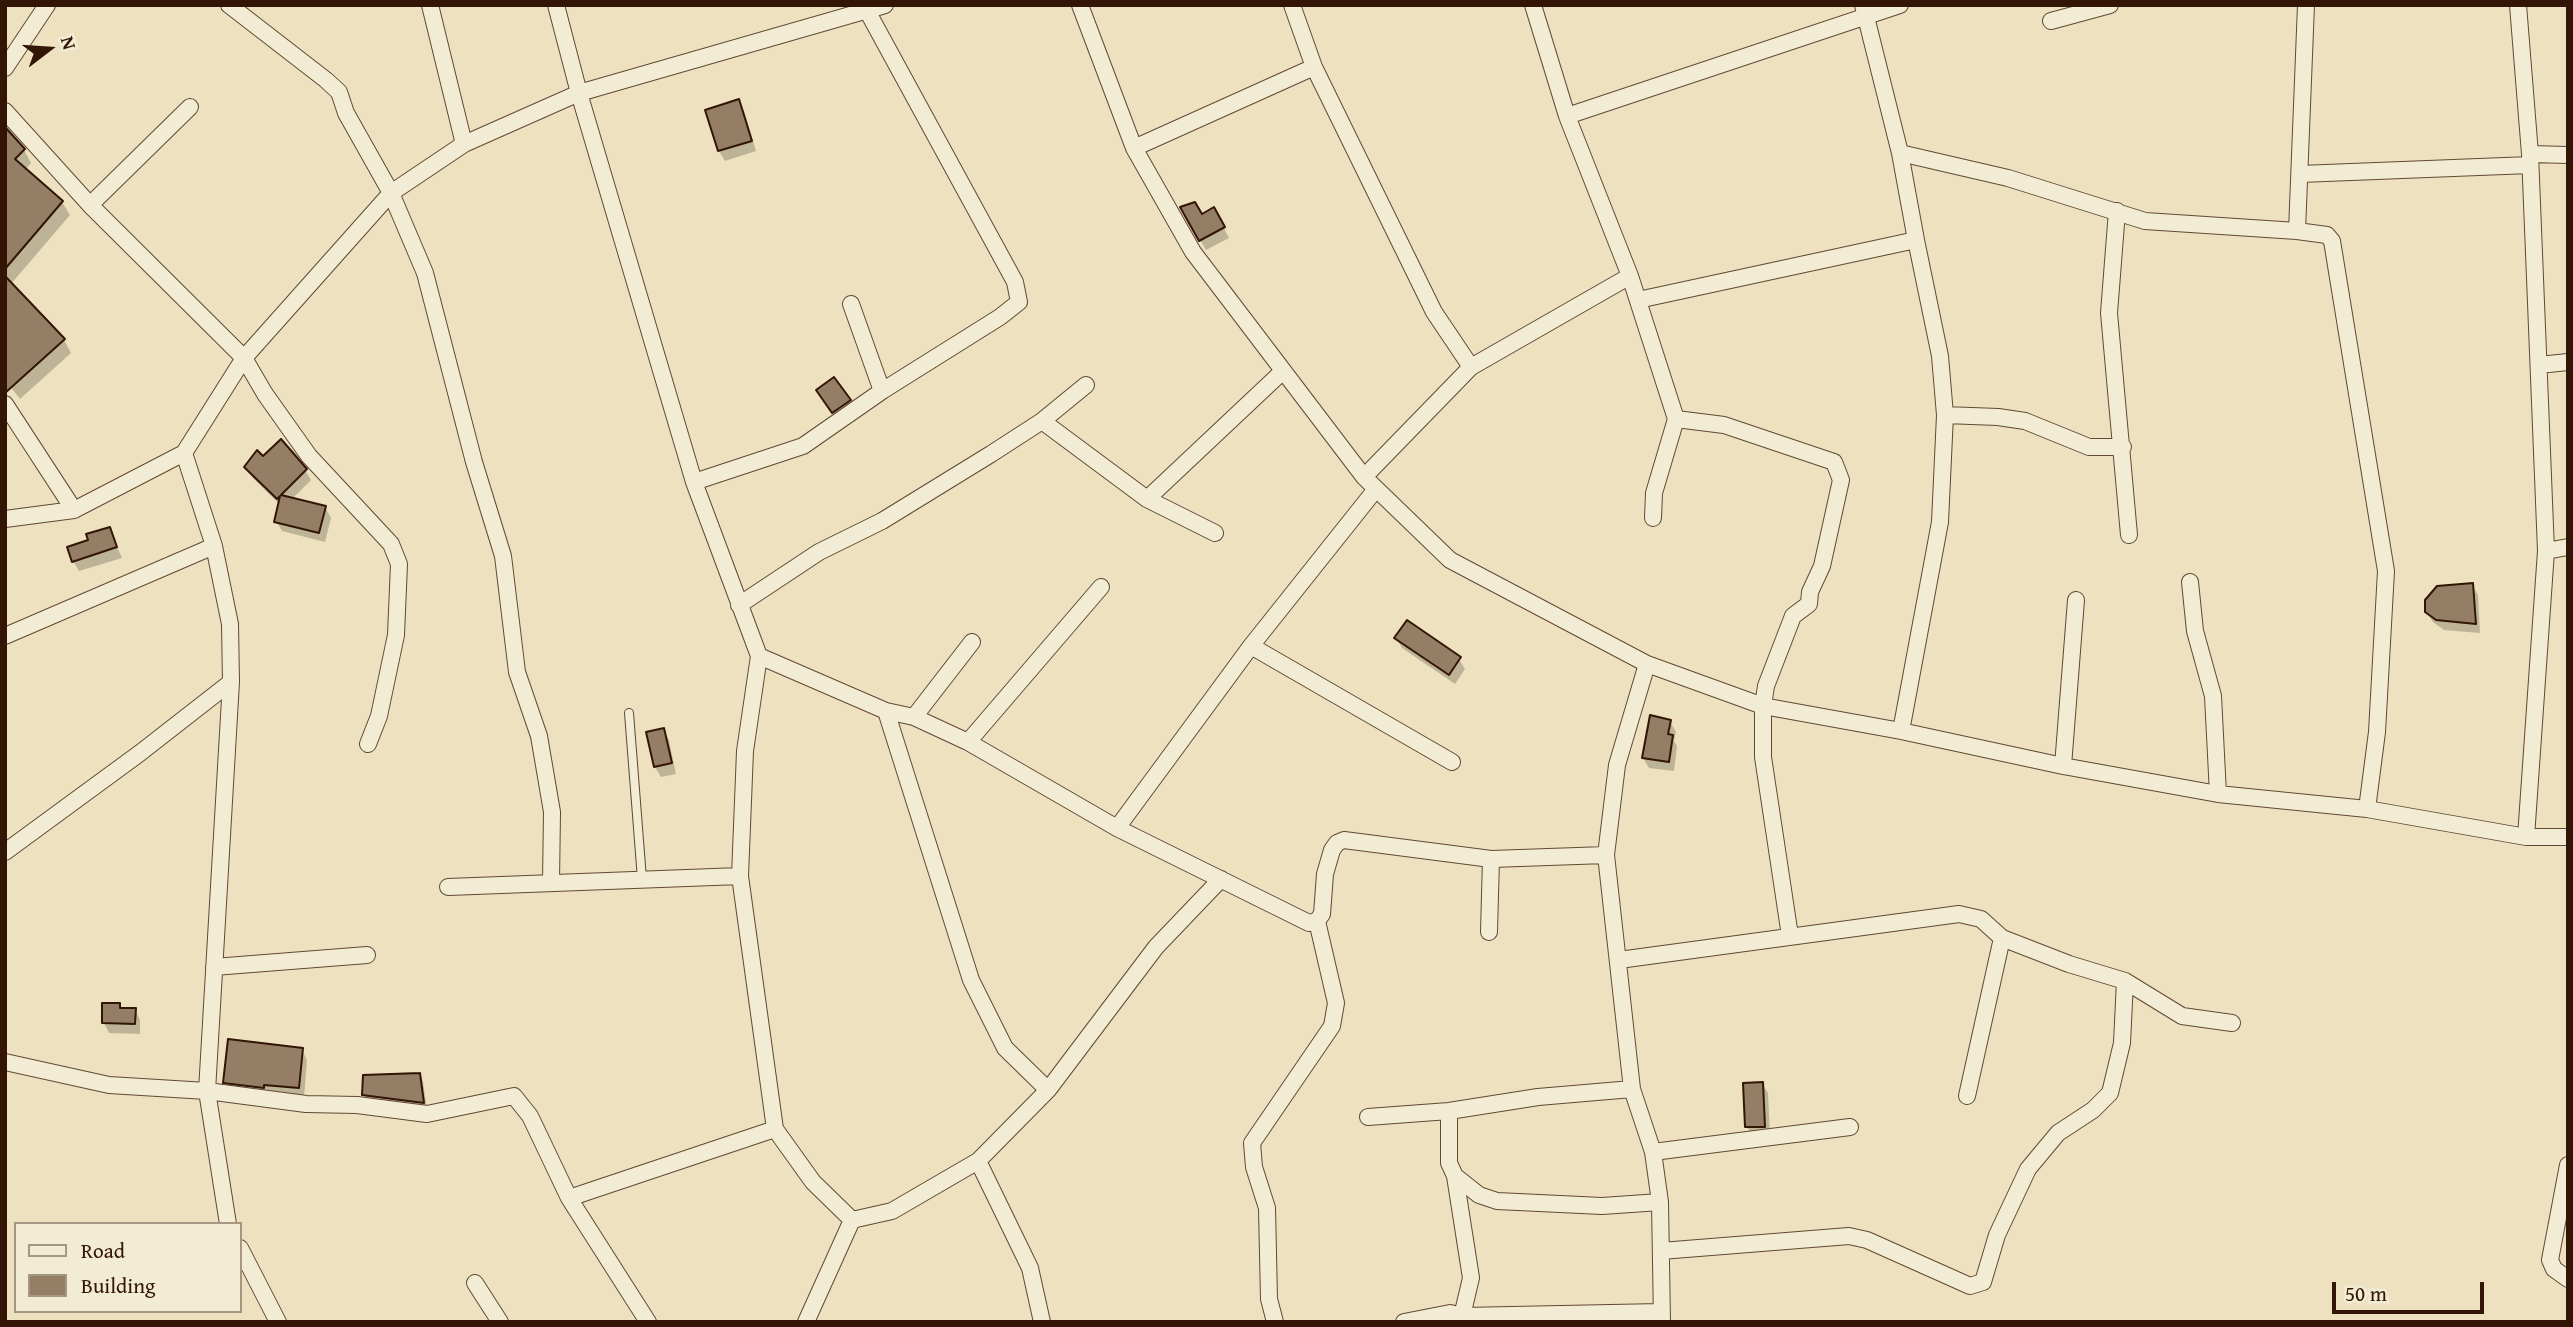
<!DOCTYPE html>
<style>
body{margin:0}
#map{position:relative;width:2573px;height:1327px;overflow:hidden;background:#ede1bf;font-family:"Gentium Book Plus",serif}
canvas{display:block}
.frame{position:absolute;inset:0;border:7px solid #331506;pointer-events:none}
.legend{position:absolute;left:14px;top:1222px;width:228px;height:91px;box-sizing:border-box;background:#f3ecd5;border:2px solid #a69682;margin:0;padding:9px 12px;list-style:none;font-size:21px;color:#331506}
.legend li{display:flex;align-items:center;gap:14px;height:35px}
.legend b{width:35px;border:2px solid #a69682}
.north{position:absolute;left:14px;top:14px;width:70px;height:70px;-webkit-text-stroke:5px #f3ecd5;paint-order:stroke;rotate:73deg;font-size:19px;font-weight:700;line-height:28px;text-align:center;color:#331506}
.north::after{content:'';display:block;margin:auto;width:24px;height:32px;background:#331506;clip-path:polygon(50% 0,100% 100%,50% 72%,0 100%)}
.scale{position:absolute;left:2332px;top:1282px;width:152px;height:32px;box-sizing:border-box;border:4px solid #331506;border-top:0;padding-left:9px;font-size:21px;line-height:24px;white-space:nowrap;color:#331506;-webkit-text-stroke:5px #f3ecd5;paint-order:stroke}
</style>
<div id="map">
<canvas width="2573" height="1327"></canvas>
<div class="frame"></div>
<ul class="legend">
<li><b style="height:9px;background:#f3ecd5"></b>Road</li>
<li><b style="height:19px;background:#947f66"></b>Building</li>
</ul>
<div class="north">N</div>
<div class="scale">50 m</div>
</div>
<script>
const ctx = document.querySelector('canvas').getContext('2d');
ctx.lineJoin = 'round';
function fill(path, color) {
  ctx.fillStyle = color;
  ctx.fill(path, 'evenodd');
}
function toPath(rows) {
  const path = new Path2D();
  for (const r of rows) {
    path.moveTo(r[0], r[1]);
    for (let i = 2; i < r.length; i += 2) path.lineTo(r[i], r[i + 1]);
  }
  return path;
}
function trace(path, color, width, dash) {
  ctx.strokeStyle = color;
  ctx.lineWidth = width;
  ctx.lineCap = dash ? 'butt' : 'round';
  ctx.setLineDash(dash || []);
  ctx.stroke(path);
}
fill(toPath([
 [739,101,744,111,756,151,725,161,719,151,707,111],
 [5,130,24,150,31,163,25,170,62,202,70,215,11,284,64,340,71,353,20,399,5,380],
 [1182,208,1201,216,1219,219,1229,238,1206,250],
 [824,401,849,401,855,411,839,422],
 [263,459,305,470,311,480,292,499,325,507,331,518,325,542,282,531,276,521,280,505,252,477,246,467],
 [109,529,122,558,79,571,73,561,90,541],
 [2472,585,2478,595,2480,633,2444,630,2433,622,2426,611],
 [1396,638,1459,659,1465,669,1455,684,1402,648],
 [1670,722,1676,732,1674,741,1677,746,1674,771,1649,768,1643,758],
 [663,730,669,740,676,774,661,777,655,767],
 [119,1005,122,1009,135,1009,140,1020,140,1034,109,1033,104,1023],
 [302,1050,307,1060,304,1098,231,1092,225,1082],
 [419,1074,423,1082,427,1110,368,1102,364,1095],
 [1762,1083,1768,1093,1770,1136,1753,1137,1747,1127]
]), '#0003');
const building = toPath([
 [739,99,752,141,718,151,705,110,739,99],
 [5,127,25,149,15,159,63,201,5,269,5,127],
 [1195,202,1202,214,1214,207,1225,227,1199,241,1180,207,1195,202],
 [5,276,65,339,5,393,5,276],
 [834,377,851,400,832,413,816,390,834,377],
 [281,439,307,469,281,495,326,506,319,533,274,522,280,496,277,499,244,467,257,450,263,456,281,439],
 [110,527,117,547,72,562,67,547,88,540,86,534,110,527],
 [2473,583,2476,624,2436,620,2425,612,2425,600,2437,586,2473,583],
 [1407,620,1461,657,1449,675,1394,638,1407,620],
 [1650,715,1671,720,1668,734,1673,735,1669,762,1642,758,1650,715],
 [664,728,672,763,654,767,646,732,664,728],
 [102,1003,120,1003,120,1008,136,1008,135,1024,102,1023,102,1003],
 [228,1039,303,1048,299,1088,264,1085,264,1088,223,1083,228,1039],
 [420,1073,424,1103,362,1095,363,1075,420,1073],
 [1763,1082,1765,1127,1745,1127,1743,1083,1763,1082]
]);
fill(building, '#947f66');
trace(building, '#331506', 2);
const lane = toPath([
 [629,713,642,879]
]);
const street = toPath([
 [229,5,326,80,339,92,346,113,391,193,425,273,474,462,503,556,517,672,539,736,552,812,551,882],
 [430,5,464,144],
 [1080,5,1134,148,1193,252,1364,477,1450,560,1647,664,1763,706,1901,731,2063,766,2218,794,2367,809,2526,837,2568,837],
 [1292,5,1314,67,1434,312,1471,367],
 [1533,5,1567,116,1630,276,1676,419,1654,493,1653,518],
 [1863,5,1900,153,1916,240,1940,356,1945,415,1940,522,1901,731],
 [2518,5,2530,154,2546,551,2526,837],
 [2051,21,2110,5],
 [5,68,47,5],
 [5,111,90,205,244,358,265,394,309,456,391,544,399,564,396,635,379,716,368,744],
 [1567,116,1900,5],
 [1134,148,1314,67],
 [1900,153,2008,178,2145,221,2297,231,2327,235,2332,241,2386,571,2377,732,2367,809],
 [2530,154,2568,155],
 [2300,174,2530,165],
 [90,205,190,107],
 [2117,211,2109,313,2129,535],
 [2297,231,2306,5],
 [1638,300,1916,240],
 [851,304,882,391],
 [2539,365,2568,362],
 [5,404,74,510],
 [1945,415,1998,417,2025,421,2089,447,2123,447],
 [1676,419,1724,425,1834,462,1841,480,1822,566,1810,592,1809,604,1793,616,1766,686,1763,706,1763,757,1790,936],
 [1042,421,1147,499,1215,533],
 [1364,477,1471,367,1630,276],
 [694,482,803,446,882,391,1000,317,1019,302,1015,282,864,5],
 [1147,499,1283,371],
 [5,519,74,510,184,453],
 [2546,551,2568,547],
 [2190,582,2195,631,2213,696,2218,794],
 [739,605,819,552,882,521,991,454,1042,421,1086,385],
 [5,636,214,546],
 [1251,646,1452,762],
 [759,656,886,711,914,717,968,742,1117,828,1309,923,1317,921],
 [1647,664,1617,765,1606,855,1632,1089,1653,1152,1660,1202,1662,1322],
 [886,711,971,980,1005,1048,1048,1090],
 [914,717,972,642],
 [968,742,1101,587],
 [2063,766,2076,600],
 [1117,828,1251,646,1376,489],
 [5,852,140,753,231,682],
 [448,887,740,876],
 [1489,932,1491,859],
 [1619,960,1959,914,1981,919,2002,938,2069,964,2125,981,2182,1016,2232,1023],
 [214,967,367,955],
 [5,1062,109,1085,207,1091,306,1104,357,1105,427,1114,514,1096,530,1116,569,1198,648,1322],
 [1967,1096,2002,938],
 [1449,1111,1449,1163,1455,1176,1471,1278,1462,1316],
 [1368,1117,1449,1111,1538,1097,1632,1089],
 [1653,1152,1850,1127],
 [978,1161,1030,1268,1042,1322],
 [2568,1165,2550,1260,2554,1269,2568,1279],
 [1455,1176,1479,1195,1497,1201,1602,1206,1660,1202],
 [569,1198,775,1129],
 [852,1220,813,1182,775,1129,740,876,745,751,759,656,694,482,579,93,885,5],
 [852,1220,892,1211,978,1161,1048,1090,1156,947,1221,879],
 [228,1224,207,1091,231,682,230,624,214,546,184,453,244,358,391,193,464,144,579,93,556,5],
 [240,1248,278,1322],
 [1661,1251,1849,1236,1867,1240,1970,1286,1983,1282,1997,1235,2028,1169,2058,1133,2093,1110,2110,1093,2122,1043,2125,981],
 [475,1283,500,1322],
 [806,1322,852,1220],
 [1275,1322,1269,1299,1267,1208,1254,1167,1252,1143,1332,1026,1336,1003,1317,921,1322,914,1325,874,1332,850,1337,843,1344,840,1491,859,1606,855],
 [1404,1322,1450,1313,1462,1316,1661,1312]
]);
trace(lane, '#624834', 10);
trace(street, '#624834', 18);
trace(lane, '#f3ecd5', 8);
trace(street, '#f3ecd5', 16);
</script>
